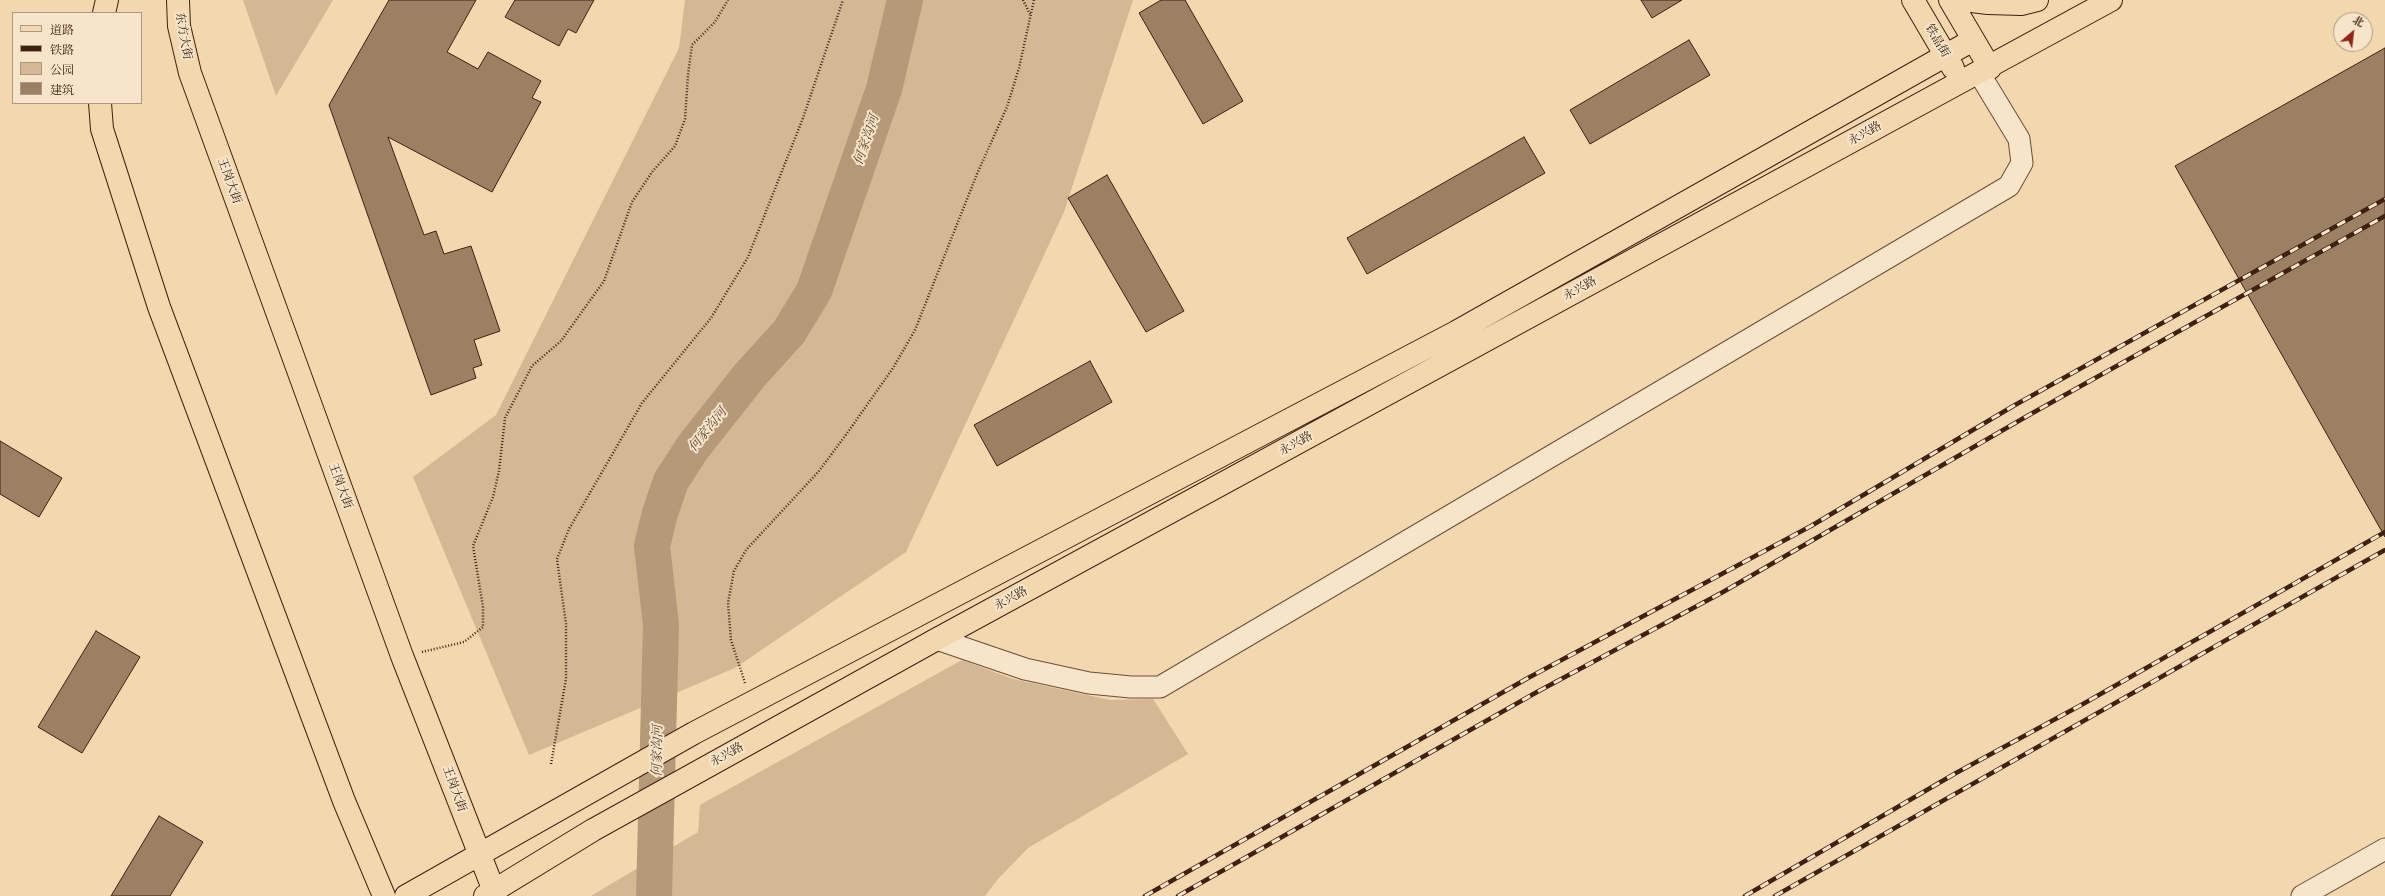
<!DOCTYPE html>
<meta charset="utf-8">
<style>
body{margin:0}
#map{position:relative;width:2385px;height:896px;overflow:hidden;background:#f3d7ae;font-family:"IM FELL French Canon","Noto Serif SC",serif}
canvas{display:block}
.legend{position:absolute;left:12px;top:12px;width:130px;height:92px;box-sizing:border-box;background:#f7e5ca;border:1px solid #ad9780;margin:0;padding:5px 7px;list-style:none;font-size:12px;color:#3e2111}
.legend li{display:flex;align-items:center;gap:8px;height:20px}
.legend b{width:20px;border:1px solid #ad9780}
.north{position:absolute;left:2333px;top:12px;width:40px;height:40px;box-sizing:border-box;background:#f7e5ca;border:1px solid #ad9780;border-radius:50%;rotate:28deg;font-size:11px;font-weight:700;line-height:16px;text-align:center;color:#3e2111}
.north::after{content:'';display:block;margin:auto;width:14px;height:18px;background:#8f2418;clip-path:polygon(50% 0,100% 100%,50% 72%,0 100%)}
</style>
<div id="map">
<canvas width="2385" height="896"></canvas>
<ul class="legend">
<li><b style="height:5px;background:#f3d7ae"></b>道路</li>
<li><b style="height:5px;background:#3e2111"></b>铁路</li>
<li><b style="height:11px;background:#d4b893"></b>公园</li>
<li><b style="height:11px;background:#9c8063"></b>建筑</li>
</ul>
<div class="north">北</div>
</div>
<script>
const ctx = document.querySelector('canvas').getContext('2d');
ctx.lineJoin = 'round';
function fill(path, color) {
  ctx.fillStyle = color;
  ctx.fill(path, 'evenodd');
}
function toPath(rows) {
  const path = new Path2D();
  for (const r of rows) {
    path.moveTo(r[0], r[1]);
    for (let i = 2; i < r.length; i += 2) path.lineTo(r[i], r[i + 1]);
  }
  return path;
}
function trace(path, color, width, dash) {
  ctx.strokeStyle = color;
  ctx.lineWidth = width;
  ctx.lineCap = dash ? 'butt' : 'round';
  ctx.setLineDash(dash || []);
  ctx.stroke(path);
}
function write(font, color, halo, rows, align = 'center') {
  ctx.font = font + ' "IM FELL French Canon","Noto Serif SC",serif';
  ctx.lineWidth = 4;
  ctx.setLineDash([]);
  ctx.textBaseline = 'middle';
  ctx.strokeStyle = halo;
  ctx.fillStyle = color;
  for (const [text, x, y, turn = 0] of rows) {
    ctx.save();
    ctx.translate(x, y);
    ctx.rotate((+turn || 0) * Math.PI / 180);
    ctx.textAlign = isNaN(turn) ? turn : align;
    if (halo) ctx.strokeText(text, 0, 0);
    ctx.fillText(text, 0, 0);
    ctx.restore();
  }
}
fill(toPath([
 [243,0,333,0,276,96],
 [685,0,1133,0,1064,212,906,552,735,668,529,755,413,477,496,415,679,48],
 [962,660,1013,679,1110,700,1153,699,1188,754,1028,848,998,879,985,896,591,896,698,832,700,805]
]), '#d4b893');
trace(toPath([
 [654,896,661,625,652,546,660,513,671,481,693,447,750,375,789,332,814,291,884,89,905,0]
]), '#b59979', 36);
const building = toPath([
 [389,0,476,0,447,52,478,69,488,52,541,81,532,98,541,102,492,192,388,137,424,235,436,231,444,254,471,246,500,331,474,340,482,365,473,368,476,378,431,395,329,105,389,0],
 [515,0,594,0,576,33,568,29,559,46,505,17,515,0],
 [1161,0,1185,0,1243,101,1203,124,1139,13,1161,0],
 [1641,0,1682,0,1652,18,1641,0],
 [1689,40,1710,75,1590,144,1570,110,1689,40],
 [2385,48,2385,537,2175,166,2385,48],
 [1524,137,1545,173,1367,274,1347,238,1524,137],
 [1107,175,1184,311,1146,332,1068,198,1107,175],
 [1090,361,1112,402,997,466,974,425,1090,361],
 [0,441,62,478,39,517,0,494,0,441],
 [96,631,140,657,82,753,38,727,96,631],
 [159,816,203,842,170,896,111,896,159,816]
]);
fill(building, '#9c8063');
trace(building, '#3e2111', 1);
const minor = toPath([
 [937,639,1025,669,1089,683,1131,687,1160,687,2009,186,2022,163,2019,139,1979,73],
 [2302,896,2385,849]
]);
const major = toPath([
 [178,0,179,26,190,73,402,656,496,896],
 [1913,0,1953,68],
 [1950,0,1990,68],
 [1964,0,1988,3,2021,4,2037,0],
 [104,13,107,0],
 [100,103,102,129,159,307,344,801,384,896],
 [406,896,694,733,1456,332,1973,40],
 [485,896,593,830,937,639,2111,0]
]);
trace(minor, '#6b4e38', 23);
trace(major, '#3e2111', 24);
trace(toPath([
 [1023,0,1030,14],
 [422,652,464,642,483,627,483,607,473,546,493,497,499,471,505,418,532,366,561,341,604,281,632,202,652,172,675,146,685,119,688,75,692,45,715,22,728,0],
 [745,683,731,640,728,603,734,571,746,550,819,471,848,432,893,368,915,330,977,174,1007,107,1019,68,1034,0],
 [551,764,566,679,566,624,557,559,569,529,642,403,711,318,748,257,803,118,843,0]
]), '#3e2111', 2.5, [1, 2]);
trace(minor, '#f7e5ca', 21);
trace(major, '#f3d7ae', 22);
const rail = toPath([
 [1145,896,1528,678,1811,526,2015,405,2385,199],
 [1178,896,1537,692,1723,592,2029,415,2385,216],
 [1745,896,1956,773,2083,704,2385,532],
 [1775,896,2385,550]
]);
trace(rail, '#3e2111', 4.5);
trace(rail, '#f7e5ca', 3, [9]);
write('12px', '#3e2111', '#f7e5ca', [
 ["东方大街",183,36,80],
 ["铁晶街",1937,41,59],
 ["永兴路",1865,134,-29],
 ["王岗大街",229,181,70],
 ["永兴路",1580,289,-29],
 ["永兴路",1296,444,-29],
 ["王岗大街",340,486,70],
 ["永兴路",1011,599,-29],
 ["永兴路",727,755,-29],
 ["王岗大街",454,789,70]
]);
write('italic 13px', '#624530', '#f7e5ca', [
 ["何家沟河",867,140,-71],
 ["何家沟河",708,430,-51],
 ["何家沟河",658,751,-89]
]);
</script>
